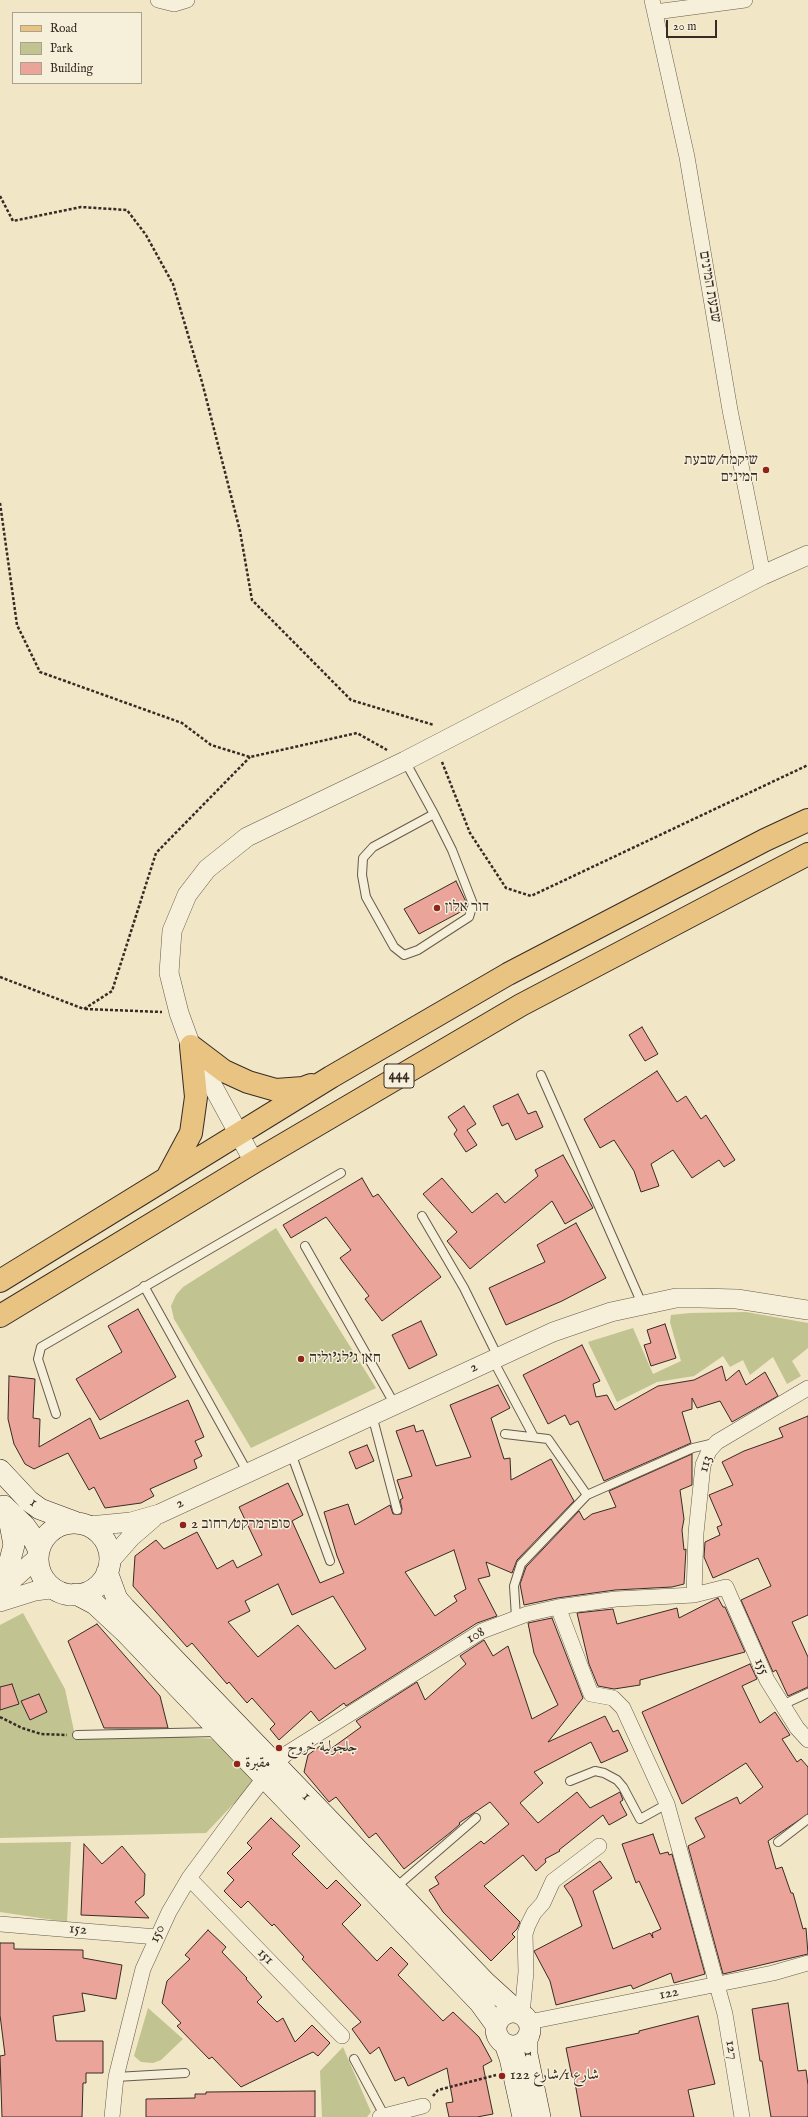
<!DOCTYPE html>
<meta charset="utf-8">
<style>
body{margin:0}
#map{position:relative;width:808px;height:2117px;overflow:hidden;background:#f1e6c5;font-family:"IM FELL English",serif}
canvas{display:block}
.legend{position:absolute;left:12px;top:12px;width:130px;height:72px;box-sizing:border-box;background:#f6efd9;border:1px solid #aaa191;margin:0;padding:5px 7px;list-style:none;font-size:12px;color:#382b26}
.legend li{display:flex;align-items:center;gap:8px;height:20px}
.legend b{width:20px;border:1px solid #aaa191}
.scale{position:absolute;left:666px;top:20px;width:51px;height:18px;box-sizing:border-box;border:2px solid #382b26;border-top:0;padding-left:5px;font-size:12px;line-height:14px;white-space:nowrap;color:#382b26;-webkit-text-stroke:3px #f6efd9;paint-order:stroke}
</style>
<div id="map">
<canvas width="808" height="2117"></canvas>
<ul class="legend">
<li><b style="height:5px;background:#e8c382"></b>Road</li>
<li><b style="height:11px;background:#c1c390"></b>Park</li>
<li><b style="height:11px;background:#eaa499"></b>Building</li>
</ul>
<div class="scale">20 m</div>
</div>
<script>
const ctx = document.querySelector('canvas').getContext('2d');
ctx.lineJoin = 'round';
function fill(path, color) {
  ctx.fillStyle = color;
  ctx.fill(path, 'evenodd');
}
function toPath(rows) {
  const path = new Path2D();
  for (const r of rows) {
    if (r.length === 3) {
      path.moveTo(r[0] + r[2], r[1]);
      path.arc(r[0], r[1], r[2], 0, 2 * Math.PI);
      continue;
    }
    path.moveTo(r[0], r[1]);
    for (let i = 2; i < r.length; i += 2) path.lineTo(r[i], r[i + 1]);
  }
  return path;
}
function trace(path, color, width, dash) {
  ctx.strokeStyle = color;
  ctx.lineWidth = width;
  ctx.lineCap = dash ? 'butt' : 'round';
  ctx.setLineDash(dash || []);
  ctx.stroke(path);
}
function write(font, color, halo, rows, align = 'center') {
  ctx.font = font + ' "IM FELL English",Amiri,"Frank Ruhl Libre",serif';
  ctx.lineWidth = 3;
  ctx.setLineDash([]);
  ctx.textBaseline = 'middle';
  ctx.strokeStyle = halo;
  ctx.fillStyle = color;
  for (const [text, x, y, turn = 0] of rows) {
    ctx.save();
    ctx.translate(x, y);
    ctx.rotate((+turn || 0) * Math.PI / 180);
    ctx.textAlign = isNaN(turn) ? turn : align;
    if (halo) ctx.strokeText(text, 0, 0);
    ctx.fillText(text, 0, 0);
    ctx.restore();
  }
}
fill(toPath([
 [276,1228,376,1388,251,1448,174,1319,171,1306,176,1295,183,1287],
 [746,1312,808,1323,808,1348,792,1361,801,1376,787,1384,773,1357,750,1375,743,1360,730,1367,723,1356,694,1376,657,1382,617,1402,588,1342,633,1328,653,1374,681,1361,670,1322,671,1315,690,1313],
 [23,1613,65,1689,74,1731,217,1739,256,1780,206,1833,0,1838,0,1625],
 [71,1842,67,1922,0,1912,0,1843],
 [148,2008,183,2039,161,2060,153,2063,141,2062,134,2056],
 [343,2047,371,2112,367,2117,322,2117,320,2071]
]), '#c1c390');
const building = toPath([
 [456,881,467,904,466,909,419,934,404,909,456,881],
 [642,1027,658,1054,645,1061,629,1035,642,1027],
 [657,1071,677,1102,686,1096,701,1119,706,1115,735,1160,724,1167,719,1160,692,1178,673,1150,651,1164,659,1186,641,1192,634,1171,614,1140,600,1148,584,1119,657,1071],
 [518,1094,528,1114,536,1111,543,1127,516,1140,508,1123,502,1126,493,1106,518,1094],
 [464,1106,476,1124,467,1130,477,1145,466,1152,454,1134,457,1130,448,1117,464,1106],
 [563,1155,593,1208,565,1224,552,1201,470,1269,447,1241,457,1232,423,1194,442,1178,472,1213,497,1193,505,1203,538,1176,535,1170,563,1155],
 [362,1178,373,1197,378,1194,441,1277,382,1321,365,1299,369,1296,340,1258,351,1250,326,1217,291,1238,283,1225,362,1178],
 [576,1223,606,1278,562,1301,506,1325,489,1288,545,1262,537,1245,576,1223],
 [138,1309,176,1377,100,1420,76,1379,122,1352,108,1326,138,1309],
 [421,1321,437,1355,409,1369,392,1335,421,1321],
 [665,1324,676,1358,651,1366,644,1345,651,1343,647,1330,665,1324],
 [582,1345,600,1381,593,1384,596,1397,607,1395,615,1410,658,1386,694,1380,722,1366,726,1381,739,1370,746,1385,765,1372,778,1396,732,1422,720,1401,697,1408,692,1398,692,1409,682,1412,691,1443,604,1481,578,1421,570,1425,565,1415,548,1424,523,1375,582,1345],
 [9,1376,35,1379,33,1418,40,1419,39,1447,90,1418,100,1439,188,1400,204,1437,195,1441,202,1456,194,1460,197,1468,150,1489,154,1496,141,1503,105,1508,94,1487,89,1490,68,1453,34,1469,25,1464,14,1444,8,1419,9,1376],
 [498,1385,510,1408,491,1418,504,1459,510,1458,511,1480,551,1459,574,1501,517,1560,512,1573,486,1562,490,1576,478,1579,497,1616,477,1623,346,1706,344,1703,319,1721,311,1711,279,1740,270,1729,275,1724,252,1698,247,1703,229,1682,227,1684,192,1643,187,1647,133,1586,135,1556,156,1540,164,1549,197,1532,217,1569,233,1560,237,1568,262,1555,239,1507,288,1483,303,1515,292,1521,320,1583,344,1573,337,1556,324,1512,348,1504,355,1525,390,1505,393,1514,401,1514,402,1509,400,1500,403,1498,397,1480,412,1476,396,1431,414,1425,416,1432,423,1430,436,1466,471,1457,450,1405,498,1385],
 [454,1550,466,1589,454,1596,457,1601,435,1616,405,1572,454,1550],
 [278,1584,292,1615,333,1596,366,1649,335,1669,298,1625,258,1657,228,1622,250,1611,245,1601,278,1584],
 [808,1416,808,1615,792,1622,808,1657,808,1687,788,1696,776,1670,773,1672,741,1600,771,1586,758,1558,713,1578,704,1557,705,1542,720,1535,717,1527,722,1525,709,1495,733,1485,722,1462,744,1451,783,1437,779,1428,808,1416],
 [367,1445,374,1461,356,1469,349,1452,367,1445],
 [692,1454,692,1485,680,1490,684,1519,682,1530,684,1550,686,1549,684,1584,672,1587,615,1590,557,1598,524,1605,520,1584,526,1567,579,1511,584,1520,592,1514,616,1507,609,1491,692,1454],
 [718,1598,723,1607,725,1607,745,1652,640,1680,640,1685,614,1689,598,1686,589,1664,577,1613,613,1609,617,1624,677,1608,679,1618,718,1598],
 [552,1618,583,1698,548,1742,605,1716,613,1732,618,1730,628,1751,601,1763,591,1742,534,1772,543,1783,520,1803,538,1823,577,1792,590,1808,620,1792,623,1800,620,1802,627,1815,609,1825,603,1815,559,1850,560,1851,545,1859,546,1862,536,1871,523,1855,484,1886,520,1922,517,1929,512,1934,515,1937,491,1961,443,1912,429,1890,439,1884,435,1877,481,1841,484,1844,509,1824,490,1802,459,1823,460,1824,451,1832,404,1869,376,1833,369,1838,336,1797,329,1802,304,1772,308,1755,320,1746,325,1753,361,1727,356,1721,417,1682,425,1700,466,1664,460,1656,484,1640,493,1656,508,1646,532,1719,558,1705,534,1653,528,1623,552,1618],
 [97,1624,160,1696,168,1728,104,1728,68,1641,97,1624],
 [750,1664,757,1679,742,1686,760,1723,775,1712,790,1735,782,1739,797,1762,801,1759,808,1767,808,1814,768,1841,776,1869,782,1867,791,1893,793,1893,803,1929,806,1928,808,1954,723,1974,688,1846,705,1837,695,1818,737,1797,740,1804,763,1787,746,1763,682,1804,642,1712,750,1664],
 [12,1684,19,1704,0,1710,0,1687,12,1684],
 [39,1694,47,1712,30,1720,21,1701,39,1694],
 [271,1818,300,1846,292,1854,327,1889,336,1880,361,1905,342,1924,377,1961,391,1947,408,1964,398,1975,443,2021,453,2012,479,2037,492,2061,483,2066,493,2114,477,2117,449,2117,446,2103,453,2102,447,2068,408,2086,404,2077,395,2081,379,2047,370,2054,352,2029,361,2022,302,1959,304,1957,274,1924,272,1926,248,1901,241,1908,224,1891,234,1880,227,1873,252,1848,247,1843,271,1818],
 [653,1834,660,1854,668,1852,669,1855,672,1854,705,1974,674,1983,671,1973,633,1989,631,1985,556,2005,550,1981,534,1951,582,1926,572,1898,564,1886,600,1861,612,1878,593,1891,613,1949,650,1933,653,1938,652,1933,661,1929,639,1881,636,1883,622,1844,653,1834],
 [84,1844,102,1864,122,1846,145,1874,144,1895,135,1902,149,1918,81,1915,84,1844],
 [208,1930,226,1947,222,1952,247,1978,246,1979,262,1997,257,2002,277,2022,283,2018,295,2042,312,2025,330,2043,318,2056,313,2052,241,2087,212,2057,209,2059,177,2026,181,2023,162,2003,167,1981,190,1959,185,1955,208,1930],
 [0,1943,14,1943,14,1949,83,1950,83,1958,122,1965,116,1999,82,1993,85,2011,53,2016,56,2041,103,2041,103,2073,86,2073,86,2083,83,2083,82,2117,2,2117,0,2056,5,2055,0,2015,0,1943],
 [788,2003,798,2071,806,2070,808,2085,808,2117,771,2117,762,2061,760,2061,752,2009,788,2003],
 [698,2016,715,2084,688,2090,694,2117,581,2117,574,2077,572,2077,566,2048,639,2033,639,2031,698,2016],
 [315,2091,315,2117,146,2117,146,2099,195,2098,195,2094,206,2094,206,2092,315,2091]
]);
fill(building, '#eaa499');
trace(building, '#382b26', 1);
const service = toPath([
 [405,761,434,814],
 [434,814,452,850,473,904,469,917,418,950,404,955,394,947,366,897,362,875,363,858,373,847,434,814],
 [541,1075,642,1304],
 [422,1216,464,1288,498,1357],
 [305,1246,395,1405],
 [144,1286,248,1473],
 [493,1360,534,1437],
 [56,1414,38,1359,41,1347,341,1173],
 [372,1415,397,1510],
 [505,1434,548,1439,587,1495],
 [291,1453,330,1561],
 [516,1617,514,1586,521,1564,587,1495,693,1448,714,1443],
 [782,1705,808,1693],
 [77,1735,216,1732],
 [570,1781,595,1771,604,1773,617,1780,623,1787,640,1819,667,1804],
 [778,1842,808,1819],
 [395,1888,476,1818],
 [354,2059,384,2115],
 [116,2077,185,2073]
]);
const minor = toPath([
 [158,0,174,4,187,0],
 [652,0,687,157,730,410,763,575],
 [655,12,745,0],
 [694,1595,696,1533,703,1465,709,1451,717,1442,808,1388],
 [558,1607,591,1694,613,1698,623,1708,667,1804,725,2014,742,2117],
 [189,1878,342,2036],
 [0,1924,157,1937],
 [522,2014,526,1972,525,1934,528,1925,534,1913,543,1903,553,1881,599,1846],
 [529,2022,773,1973,808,1963],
 [112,2117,116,2077,143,1969,169,1912,189,1878,240,1809,275,1764,286,1754,482,1631,527,1614,558,1607,616,1599,694,1595,726,1587,767,1680,797,1728,808,1740],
 [380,2117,423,2106]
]);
const tertiary = toPath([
 [254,1162,191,1046,179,1013,169,973,172,931,187,895,207,869,247,837,405,761,763,575,808,555],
 [89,1526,131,1522,159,1514,553,1332,611,1312,676,1298,700,1298,737,1299,808,1310],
 [109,1562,131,1537,153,1518],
 [0,1591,38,1557],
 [0,1602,35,1591,50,1589,59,1591]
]);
const secondary = toPath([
 [0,1470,29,1501,40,1509,75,1522],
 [5,1507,24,1525,32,1536,39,1551],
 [74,1559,36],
 [107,1572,117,1599,125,1608,485,1982,518,2012],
 [0,1582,9,1564,14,1545,10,1524,4,1506],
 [76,1594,95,1604,125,1632,480,2003,496,2025],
 [513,2029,17],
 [527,2038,527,2054,540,2117],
 [505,2044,510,2058,523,2117]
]);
const primary = toPath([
 [191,1046,224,1071,248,1082,276,1090,303,1088,311,1085],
 [168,1176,191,1133,196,1097,191,1046],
 [0,1281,331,1077,508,974,765,840,808,820],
 [0,1316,254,1162,521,1005,808,854]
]);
trace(service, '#665a4e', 10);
trace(minor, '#665a4e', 16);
trace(tertiary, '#665a4e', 20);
trace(secondary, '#382b26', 22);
trace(primary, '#382b26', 24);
trace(toPath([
 [0,196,13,221,81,207,127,210,146,235,173,284,202,382,240,531,252,600,351,700,434,725],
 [0,503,17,625,40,672,182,723,211,745,250,757,357,733,387,750],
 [442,762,470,833,506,888,531,896,808,765],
 [0,977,84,1009,112,991,156,853,250,757],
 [85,1009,162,1012],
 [0,1717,22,1728,41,1734,67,1735],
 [433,2096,438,2090,496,2075]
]), '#382b26', 2.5, [3, 2]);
trace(service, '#f6efd9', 8);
trace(minor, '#f6efd9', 15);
trace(tertiary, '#f6efd9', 19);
trace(secondary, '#f6efd9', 21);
trace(primary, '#e8c382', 22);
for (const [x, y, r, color] of [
 [766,470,4,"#8f2418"],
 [437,908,4,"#8f2418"],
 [301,1359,4,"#8f2418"],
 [183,1525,4,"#8f2418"],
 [279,1748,4,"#8f2418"],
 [237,1764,4,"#8f2418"],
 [502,2076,4,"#8f2418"]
]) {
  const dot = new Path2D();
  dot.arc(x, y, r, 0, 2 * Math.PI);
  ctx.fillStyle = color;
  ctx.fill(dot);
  trace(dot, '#f6efd9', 1.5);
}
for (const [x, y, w] of [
 [399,1076,30]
]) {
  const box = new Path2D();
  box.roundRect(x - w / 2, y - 12, w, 24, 3);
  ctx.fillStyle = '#f6efd9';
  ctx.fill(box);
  trace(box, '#382b26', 1);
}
write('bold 14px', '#382b26', null, [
 ["444",399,1076]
]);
write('15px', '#382b26', '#f6efd9', [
 ["שבעת המינים",709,287,80],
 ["2",474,1368,-25],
 ["113",706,1464,-74],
 ["1",33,1503,38],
 ["2",180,1504,-25],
 ["108",476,1636,-30],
 ["155",761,1667,66],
 ["1",306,1797,46],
 ["152",78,1930,5],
 ["150",158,1934,-65],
 ["151",265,1957,46],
 ["122",669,1994,-11],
 ["127",731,2050,80],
 ["1",528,2054,-96]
]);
write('15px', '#382b26', '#f6efd9', [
 ["שיקמה/שבעת",758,461,"right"],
 ["המינים",758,478,"right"],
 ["דור אלון",445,908],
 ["חאן ג'לג'וליה",309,1359],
 ["סופרמרקט/רחוב 2",191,1525],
 ["جلجولية خروج",287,1748],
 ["مقبرة",245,1764],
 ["شارع 1/شارع 122",510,2076]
], 'left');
</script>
